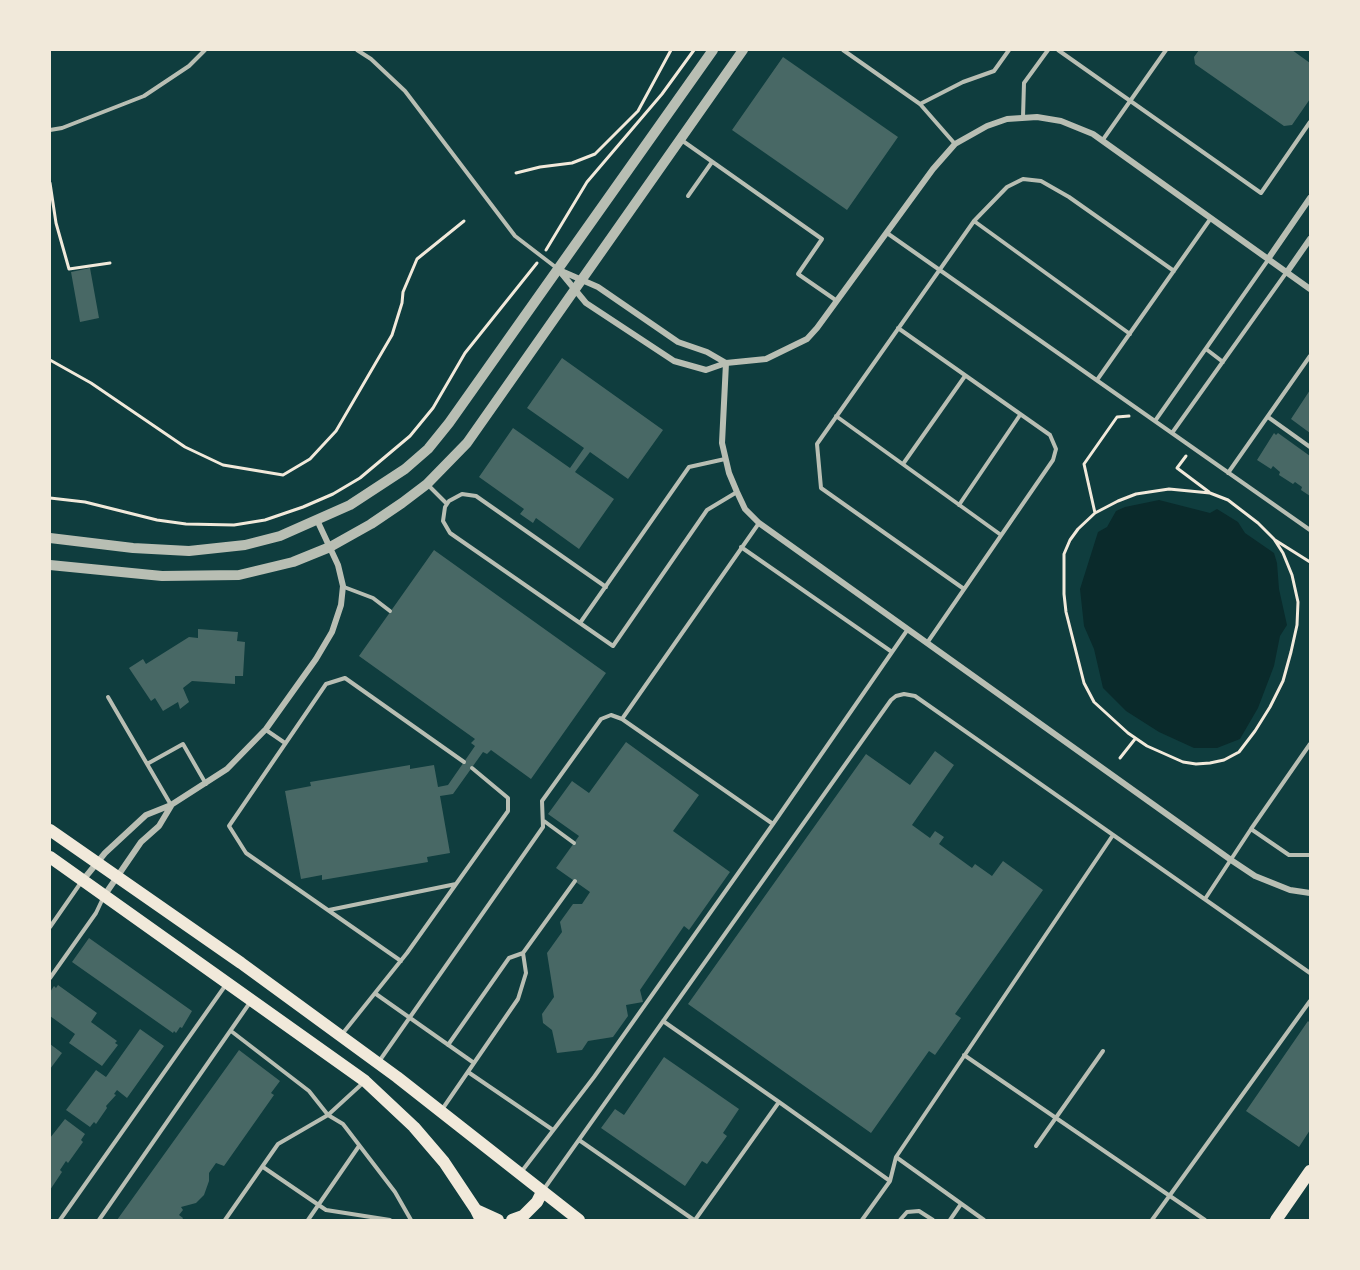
<!DOCTYPE html>
<style>
body{margin:0}
#map{position:relative;width:1360px;height:1270px;overflow:hidden;background:#0f3d3e;font-family:Helvetica,sans-serif}
canvas{display:block}
.frame{position:absolute;inset:0;border:51px solid #f1e9da;pointer-events:none}
</style>
<div id="map">
<canvas width="1360" height="1270"></canvas>
<div class="frame"></div>
</div>
<script>
const ctx = document.querySelector('canvas').getContext('2d');
ctx.lineJoin = 'round';
function fill(path, color) {
  ctx.fillStyle = color;
  ctx.fill(path, 'evenodd');
}
function toPath(rows) {
  const path = new Path2D();
  for (const r of rows) {
    path.moveTo(r[0], r[1]);
    for (let i = 2; i < r.length; i += 2) path.lineTo(r[i], r[i + 1]);
  }
  return path;
}
function trace(path, color, width, dash) {
  ctx.strokeStyle = color;
  ctx.lineWidth = width;
  ctx.lineCap = dash ? 'butt' : 'round';
  ctx.setLineDash(dash || []);
  ctx.stroke(path);
}
fill(toPath([
 [1159,500,1210,513,1217,509,1238,522,1245,533,1274,553,1277,563,1279,589,1287,625,1280,636,1274,666,1258,708,1240,739,1217,748,1194,748,1159,732,1126,711,1103,688,1094,649,1084,626,1080,589,1098,532,1107,527,1116,511,1125,507]
]), '#0a2a2b');
fill(toPath([
 [1199,50,1292,50,1310,63,1310,99,1292,125,1284,126,1195,64,1194,57],
 [783,57,898,137,847,210,732,130],
 [90,268,99,318,80,322,71,272],
 [562,358,663,430,628,479,590,452,575,472,614,499,579,549,536,518,533,523,520,514,524,509,479,477,513,428,570,468,584,448,527,408],
 [1310,390,1310,433,1291,419],
 [1274,433,1276,435,1278,433,1310,456,1310,496,1301,490,1302,487,1295,482,1293,484,1279,475,1280,472,1273,466,1271,469,1257,460],
 [434,550,606,673,531,779,491,750,487,754,483,752,453,794,440,796,450,853,427,857,428,862,322,880,322,875,301,879,285,791,311,786,310,782,410,765,410,769,434,765,438,787,448,785,475,746,471,743,475,739,359,656],
 [198,629,238,632,237,641,245,642,243,676,235,676,235,684,192,681,183,688,189,702,180,709,178,702,163,711,155,698,151,701,129,668,143,659,146,664,189,637,198,638],
 [626,742,699,795,673,831,730,872,689,930,684,926,640,990,643,1002,626,1005,628,1016,613,1037,588,1041,582,1050,557,1053,552,1030,543,1023,542,1014,554,997,547,953,562,932,560,922,573,904,582,904,590,892,556,868,579,836,548,814,572,781,589,793],
 [935,751,954,765,912,825,930,838,935,831,944,837,939,844,972,868,975,864,992,876,1003,861,1043,890,955,1014,961,1018,935,1055,929,1051,871,1133,688,1004,866,754,910,785],
 [89,938,192,1011,182,1028,180,1027,176,1033,174,1031,173,1033,72,962],
 [58,985,97,1013,91,1022,117,1041,115,1043,118,1045,102,1066,69,1043,75,1034,50,1016,50,992,54,986,56,988],
 [1308,1021,1310,1023,1310,1130,1299,1147,1246,1111],
 [140,1029,164,1046,127,1098,117,1090,114,1094,116,1095,106,1106,107,1108,96,1124,94,1122,90,1127,66,1110,96,1070,106,1077],
 [50,1044,62,1053,50,1069],
 [239,1050,280,1081,271,1093,274,1095,224,1166,216,1163,209,1173,209,1181,204,1195,196,1203,181,1207,183,1210,179,1215,183,1218,182,1220,117,1220],
 [664,1057,739,1109,723,1133,727,1136,707,1164,702,1161,685,1186,601,1128,615,1109,624,1115],
 [65,1119,85,1134,81,1140,83,1142,68,1163,66,1161,60,1170,62,1172,50,1190,50,1138]
]), '#486865');
trace(toPath([
 [516,173,540,167,572,163,595,154,638,111,671,50],
 [50,183,56,223,69,269,110,263],
 [546,250,587,182,662,94,694,50],
 [50,360,91,383,185,447,223,465,283,475,310,459,336,431,392,335,402,303,403,292,417,259,464,221],
 [1186,456,1177,468,1209,492],
 [1169,489,1210,493,1228,500,1258,523,1274,539,1283,553,1292,575,1298,602,1297,625,1291,652,1283,681,1270,707,1255,731,1239,752,1224,760,1210,763,1196,764,1183,762,1147,746,1128,733,1094,702,1084,683,1066,612,1064,594,1064,554,1070,540,1078,529,1095,513,1118,501,1136,494,1169,489],
 [50,498,85,502,157,520,186,524,234,525,265,520,303,507,333,494,360,478,410,436,433,408,465,353,537,263],
 [1095,513,1084,464,1117,417,1129,416],
 [1275,540,1310,562],
 [1120,758,1135,739]
]), '#f1e9da', 3);
trace(toPath([
 [357,50,371,59,405,91,515,236,558,269],
 [843,50,920,104,955,144],
 [1058,50,1261,193,1310,122],
 [920,104,963,82,994,71,1009,50],
 [1023,117,1024,83,1048,50],
 [50,130,62,128,144,96,189,66,205,50],
 [680,139,822,239,798,274,837,301],
 [1102,141,1166,50],
 [688,196,712,162],
 [974,221,1130,334],
 [887,233,1310,530],
 [898,328,1050,435,1056,449,1053,460,927,643],
 [1206,349,1223,362],
 [1097,380,1211,218],
 [836,416,1001,535],
 [1268,417,1310,447],
 [1155,421,1268,260],
 [1172,433,1286,273],
 [903,464,965,376],
 [1228,473,1310,356],
 [428,485,447,504],
 [959,505,1020,415],
 [741,547,892,652],
 [344,587,373,598,390,611],
 [606,587,476,496,462,494,449,501,445,507,443,521,450,533,613,646,707,510,737,492],
 [964,589,821,488,817,444,974,221,1007,187,1023,179,1041,181,1069,197,1174,271],
 [580,623,689,467,725,459],
 [108,697,171,805],
 [622,719,759,523],
 [266,730,285,743],
 [147,764,183,744,206,784],
 [544,821,574,843],
 [1251,829,1310,744],
 [1205,899,1251,829,1289,855,1310,855],
 [329,910,456,884],
 [50,927,82,881],
 [401,961,246,853,229,826,326,684,345,678,464,762],
 [50,978,96,913,104,896],
 [376,994,474,1063],
 [663,1021,779,1102,695,1220],
 [343,1033,407,953,508,811,508,798,472,768],
 [448,1045,509,958,523,953],
 [964,1055,1205,1220],
 [380,1060,543,827,542,801,601,719,611,715,622,719,773,824,908,629],
 [468,1072,553,1130],
 [364,1082,328,1115,343,1124,395,1192,411,1220],
 [779,1102,890,1181],
 [441,1111,518,999,526,973,523,953,575,881],
 [579,1140,694,1220],
 [1036,1146,1103,1051],
 [896,1157,984,1220],
 [263,1167,326,1210,390,1220],
 [522,1171,594,1077,773,824],
 [544,1189,891,700,896,696,904,694,915,696,1310,973],
 [60,1220,225,986],
 [99,1220,251,1001],
 [225,1220,278,1144,328,1115,309,1091,231,1031],
 [308,1220,359,1146],
 [862,1220,890,1181,896,1157,1113,835],
 [900,1220,907,1212,919,1211,933,1220],
 [950,1220,961,1204],
 [1152,1220,1310,1001]
]), '#b8beb3', 4);
trace(toPath([
 [1268,259,1310,198],
 [558,269,586,303,674,361,706,370,726,363,766,359,807,339,817,328,933,169,955,144,987,126,1007,119,1037,117,1061,121,1093,134,1310,289],
 [559,270,598,287,678,342,707,352,726,363],
 [1287,272,1310,239],
 [726,363,722,443,729,473,737,492,745,509,759,523,1231,860,1255,876,1290,890,1310,893],
 [83,880,105,853,146,815,171,805,227,769,266,729,316,659,332,632,341,605,343,586,338,565,317,520],
 [104,896,141,842,159,826,171,806]
]), '#b8beb3', 6);
trace(toPath([
 [50,538,133,548,189,551,245,545,280,536,350,505,405,469,428,449,449,423,713,50],
 [50,565,162,576,239,575,293,562,330,547,371,524,402,503,427,484,467,443,743,50]
]), '#b8beb3', 10);
trace(toPath([
 [50,830,241,963,397,1077,579,1220],
 [50,857,365,1081,414,1127,444,1162,476,1210,481,1220],
 [476,1210,498,1220],
 [512,1220,523,1216,537,1202,542,1192],
 [1276,1220,1310,1171]
]), '#f1e9da', 12);
</script>
